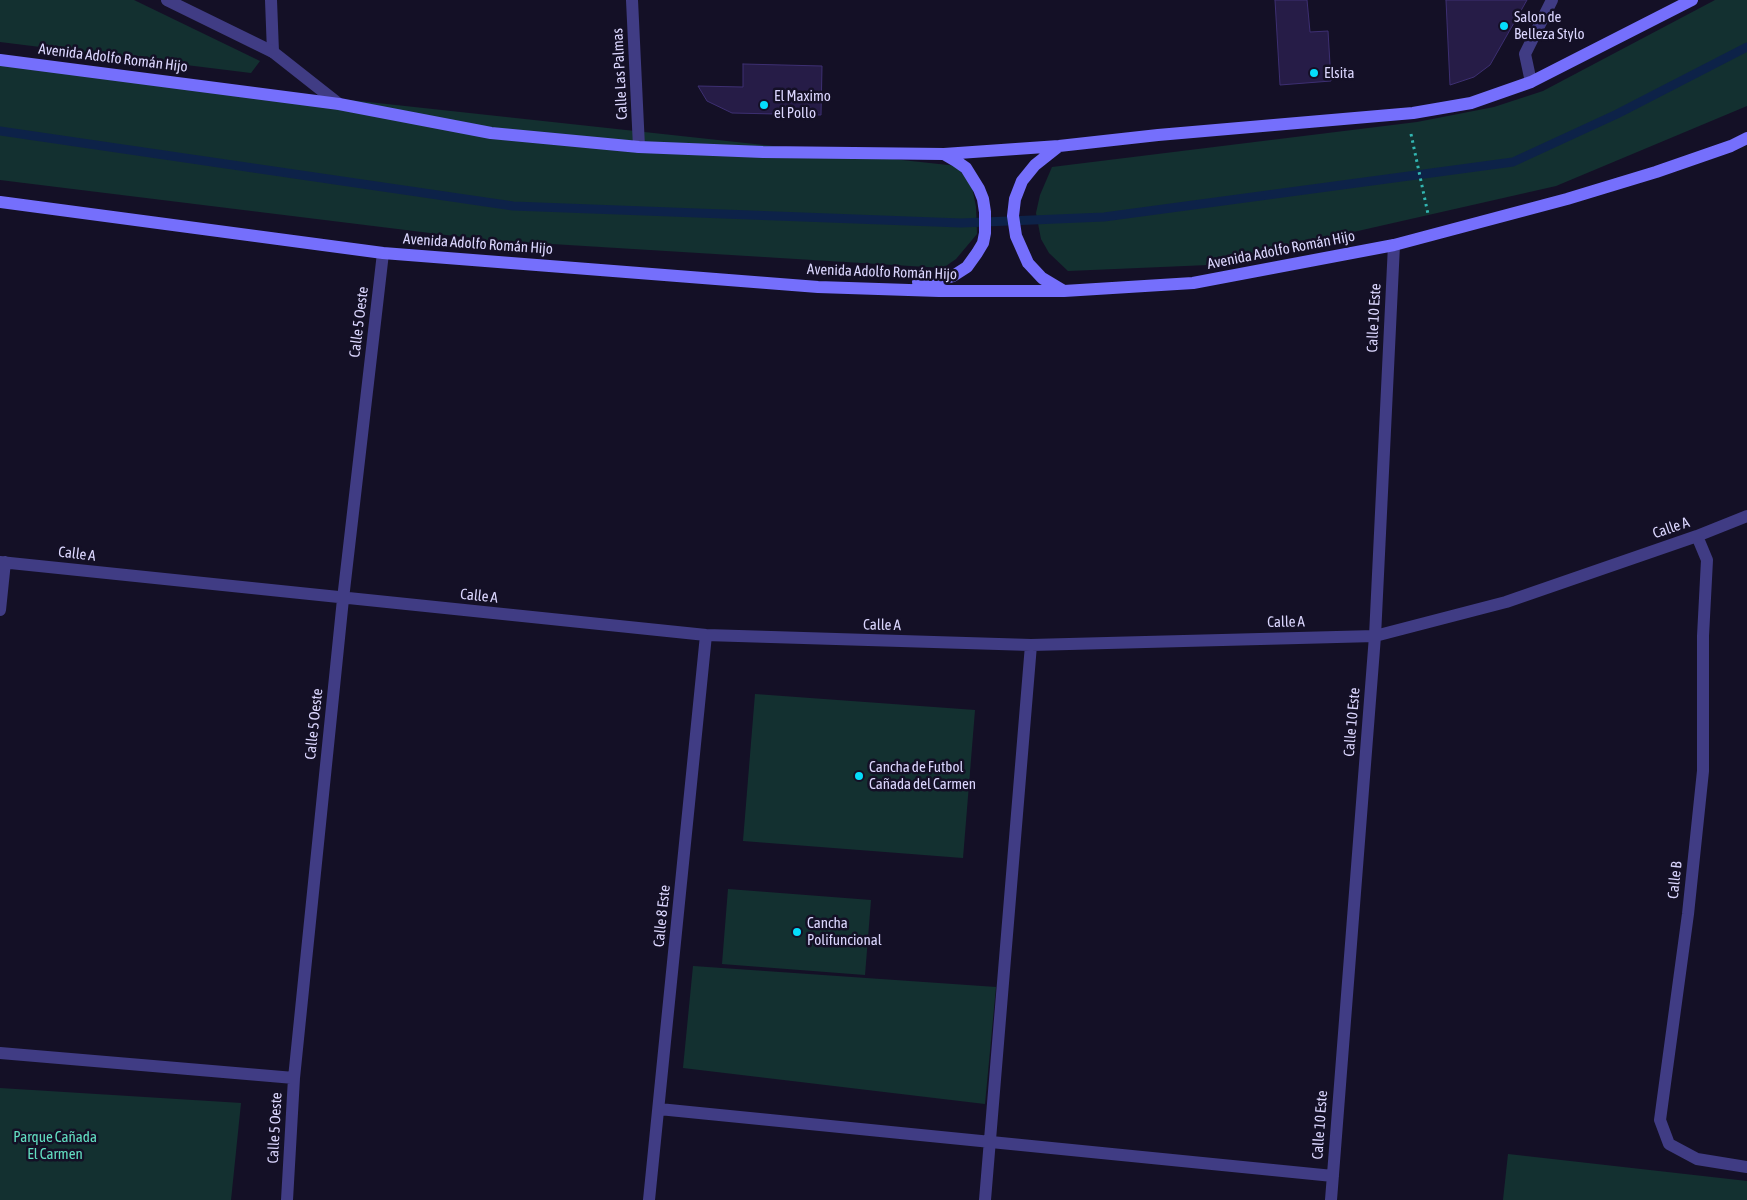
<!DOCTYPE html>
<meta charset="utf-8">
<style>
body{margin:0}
canvas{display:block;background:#141026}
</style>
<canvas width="1747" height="1200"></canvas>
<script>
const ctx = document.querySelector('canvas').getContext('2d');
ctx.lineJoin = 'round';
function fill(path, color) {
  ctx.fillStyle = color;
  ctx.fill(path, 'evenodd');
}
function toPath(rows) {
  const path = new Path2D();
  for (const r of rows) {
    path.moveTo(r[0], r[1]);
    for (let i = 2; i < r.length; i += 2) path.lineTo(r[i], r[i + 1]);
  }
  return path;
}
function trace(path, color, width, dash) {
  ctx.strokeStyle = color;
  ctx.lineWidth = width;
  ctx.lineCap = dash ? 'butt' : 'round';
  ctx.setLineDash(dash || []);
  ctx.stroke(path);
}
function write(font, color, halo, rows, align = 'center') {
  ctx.font = font + ' "Asap Condensed",sans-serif';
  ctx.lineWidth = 5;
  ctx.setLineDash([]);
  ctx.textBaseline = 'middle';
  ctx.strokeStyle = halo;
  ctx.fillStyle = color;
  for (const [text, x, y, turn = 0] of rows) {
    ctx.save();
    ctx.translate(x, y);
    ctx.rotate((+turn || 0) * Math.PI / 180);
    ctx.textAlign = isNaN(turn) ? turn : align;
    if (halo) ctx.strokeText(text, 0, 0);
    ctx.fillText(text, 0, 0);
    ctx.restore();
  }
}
fill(toPath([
 [0,0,134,0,260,61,251,73,0,42],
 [1715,0,1747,0,1747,106,1556,186,1208,265,1068,271,1049,253,1041,239,1036,213,1040,195,1052,167,1417,122,1494,107,1543,91],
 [0,62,957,166,972,187,976,207,977,234,956,259,943,268,487,240,0,180],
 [755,694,975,710,963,858,743,841],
 [728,889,871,900,865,975,722,964],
 [693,966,996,987,985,1104,683,1068],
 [0,1088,241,1103,231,1200,0,1200],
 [1508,1154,1747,1181,1747,1200,1503,1200]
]), '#133030');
trace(toPath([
 [0,131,513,206,961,223,1104,217,1513,162,1617,114,1747,47]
]), '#0d2248', 9);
const building = toPath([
 [1275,0,1307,0,1310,32,1328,31,1331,81,1280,85,1275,0],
 [1446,0,1527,0,1490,65,1474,77,1450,85,1446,0],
 [743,64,822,66,821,115,732,113,707,101,698,86,743,87,743,64]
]);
fill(building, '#261c47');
trace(building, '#3d2f72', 1);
trace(toPath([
 [1411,134,1428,214]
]), '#32b6b1', 3, [2.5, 4]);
trace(toPath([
 [271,0,273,52],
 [632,0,639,147],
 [1531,82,1525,54,1552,0],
 [1697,536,1707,560,1703,636,1703,771,1688,914,1660,1120,1669,1144,1697,1159,1747,1167],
 [0,562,706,635,1031,645,1375,636,1506,602,1697,536,1747,516],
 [0,610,5,562],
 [0,1053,294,1078],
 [659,1109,1333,1176],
 [287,1200,294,1078,343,599,383,253],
 [649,1200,706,635],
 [985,1200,1031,645],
 [1331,1200,1375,636,1394,245]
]), '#403c84', 12);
trace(toPath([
 [167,0,273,52,339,104]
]), '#403c84', 12);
trace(toPath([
 [0,60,339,104,491,133,639,147,763,152,944,154,1059,146,1158,135,1413,113,1471,103,1531,82,1692,0],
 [1059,146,1035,165,1022,181,1015,199,1013,216,1016,236,1028,263,1042,278,1062,290],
 [0,202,383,253,818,287,939,291,1064,291,1193,283,1394,245,1567,199,1656,172,1731,146,1747,138],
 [918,282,931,283,943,279,953,276,967,267,977,253,983,243,985,233,985,212,983,199,979,189,966,168,956,161,944,154]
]), '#756ffc', 12);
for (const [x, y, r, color] of [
 [1504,26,5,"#05ddfb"],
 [1314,73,5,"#05ddfb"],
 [764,105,5,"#05ddfb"],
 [859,776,5,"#05ddfb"],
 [797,932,5,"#05ddfb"]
]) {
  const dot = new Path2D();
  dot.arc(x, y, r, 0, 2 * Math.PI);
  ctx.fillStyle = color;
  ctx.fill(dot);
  trace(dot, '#141026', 2);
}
write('15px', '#dbd6fe', '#141026', [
 ["Salon de",1514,17],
 ["Belleza Stylo",1514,34],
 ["Elsita",1324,73],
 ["El Maximo",774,96],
 ["el Pollo",774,113],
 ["Cancha de Futbol",869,767],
 ["Cañada del Carmen",869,784],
 ["Cancha",807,923],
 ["Polifuncional",807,940]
], 'left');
write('15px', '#dbd6fe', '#141026', [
 ["Avenida Adolfo Román Hijo",113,58,7],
 ["Calle Las Palmas",620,74,-93],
 ["Avenida Adolfo Román Hijo",478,244,4],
 ["Avenida Adolfo Román Hijo",1281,250,-11],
 ["Avenida Adolfo Román Hijo",882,272,2],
 ["Calle 10 Este",1374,318,-87],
 ["Calle 5 Oeste",359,322,-83],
 ["Calle A",1671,528,-19],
 ["Calle A",77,554,7],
 ["Calle A",479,596,6],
 ["Calle A",1286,622,-1],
 ["Calle A",882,625,1],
 ["Calle 10 Este",1352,722,-85],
 ["Calle 5 Oeste",314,724,-84],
 ["Calle B",1675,880,-84],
 ["Calle 8 Este",662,916,-84],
 ["Calle 10 Este",1320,1125,-86],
 ["Calle 5 Oeste",275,1128,-87]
]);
write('15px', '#62dec1', '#141026', [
 ["Parque Cañada",55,1137],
 ["El Carmen",55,1154]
]);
</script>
